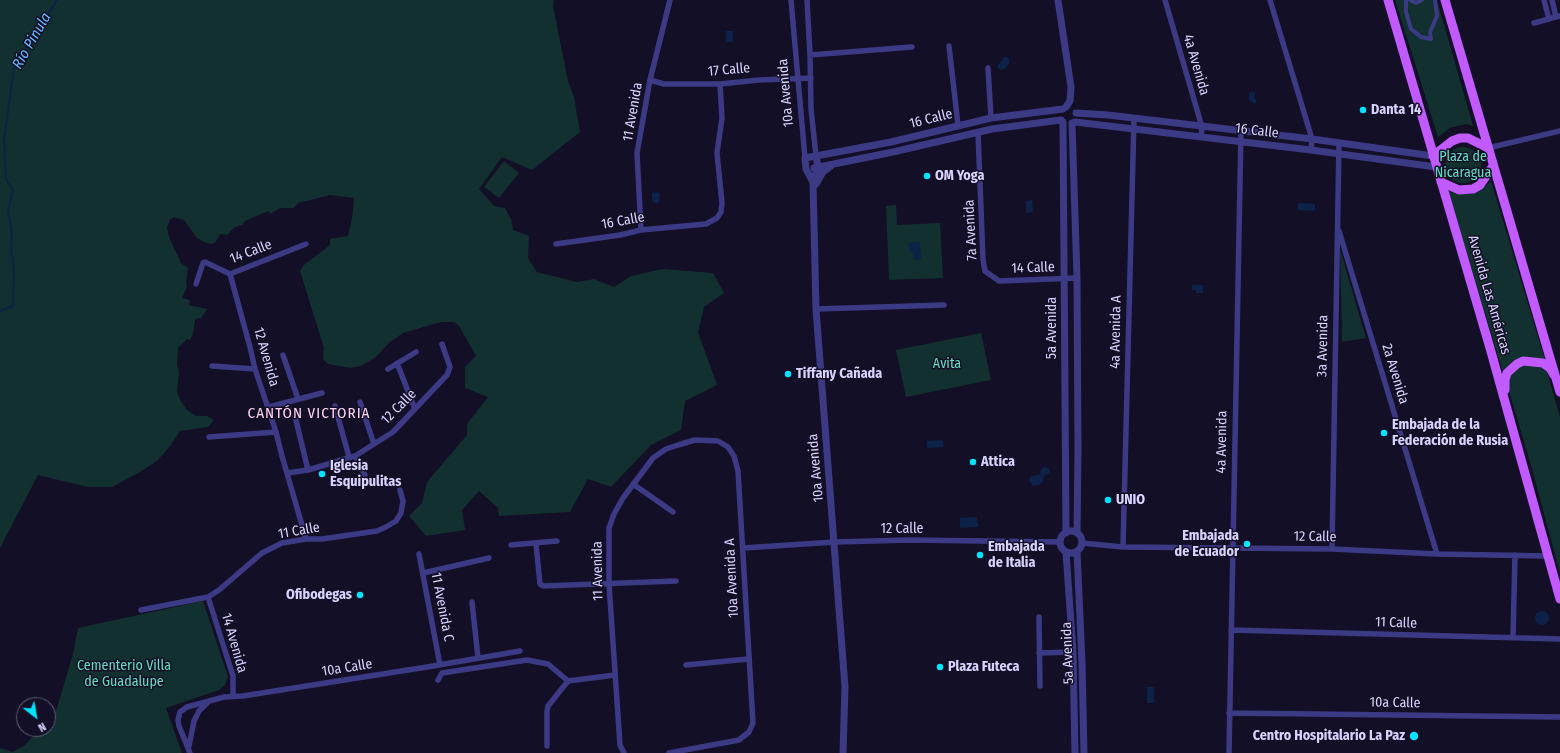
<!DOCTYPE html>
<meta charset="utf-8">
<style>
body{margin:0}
#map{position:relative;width:1560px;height:753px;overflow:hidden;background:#130f26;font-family:"Fira Sans Condensed",sans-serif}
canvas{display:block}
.north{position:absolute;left:16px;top:697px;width:40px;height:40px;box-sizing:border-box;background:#130f26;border:1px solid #625e7d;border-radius:50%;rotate:149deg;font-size:11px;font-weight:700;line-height:16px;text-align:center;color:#d9d4ff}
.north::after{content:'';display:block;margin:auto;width:14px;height:18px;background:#00e5ff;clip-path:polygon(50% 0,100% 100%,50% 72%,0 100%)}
</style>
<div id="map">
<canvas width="1560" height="753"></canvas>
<div class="north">N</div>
</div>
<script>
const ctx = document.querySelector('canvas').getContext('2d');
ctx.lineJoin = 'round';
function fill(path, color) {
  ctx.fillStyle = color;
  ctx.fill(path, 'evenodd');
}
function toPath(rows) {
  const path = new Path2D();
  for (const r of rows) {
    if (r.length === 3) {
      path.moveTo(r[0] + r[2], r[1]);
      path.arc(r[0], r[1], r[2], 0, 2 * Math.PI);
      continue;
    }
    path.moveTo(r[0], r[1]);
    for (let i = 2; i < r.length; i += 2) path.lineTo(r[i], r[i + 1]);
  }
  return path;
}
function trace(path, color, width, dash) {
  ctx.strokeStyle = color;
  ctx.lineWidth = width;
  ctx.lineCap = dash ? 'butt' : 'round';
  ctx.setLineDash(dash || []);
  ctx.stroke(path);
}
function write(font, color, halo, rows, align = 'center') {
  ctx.font = font + ' "Fira Sans Condensed",sans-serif';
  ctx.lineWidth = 3;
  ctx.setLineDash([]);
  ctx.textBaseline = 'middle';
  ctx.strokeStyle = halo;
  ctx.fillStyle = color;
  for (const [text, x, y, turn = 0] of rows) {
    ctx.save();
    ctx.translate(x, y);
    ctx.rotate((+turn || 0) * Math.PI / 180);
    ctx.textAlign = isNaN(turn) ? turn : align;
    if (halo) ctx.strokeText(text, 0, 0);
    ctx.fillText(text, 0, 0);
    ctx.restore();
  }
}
fill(toPath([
 [0,0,554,0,553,6,568,81,574,97,580,132,532,170,502,157,479,189,494,206,505,208,511,219,513,230,529,236,528,258,537,272,577,282,594,279,614,287,631,276,663,269,713,273,724,293,704,307,698,332,717,385,685,401,681,430,651,445,611,487,588,479,570,512,499,516,498,508,479,491,462,510,465,530,426,536,409,516,422,503,427,482,467,435,467,424,488,397,465,388,465,367,476,356,459,326,454,322,441,322,403,333,390,342,376,357,361,366,350,368,328,364,323,359,324,348,300,271,304,265,330,245,330,239,348,236,352,218,354,198,330,195,298,203,294,208,280,208,270,214,269,211,261,214,245,221,242,225,235,227,227,235,220,234,215,243,210,244,202,241,197,238,184,220,174,217,170,220,167,227,169,237,181,263,188,268,186,283,187,287,182,298,190,300,189,305,207,309,201,318,198,318,195,320,193,334,190,340,187,339,178,348,177,364,179,373,177,391,180,400,187,410,196,416,207,416,214,420,208,427,180,431,170,446,158,460,140,472,112,487,88,487,38,475,0,548],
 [1395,0,1437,0,1473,126,1466,124,1450,128,1438,137],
 [1463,165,18],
 [504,161,519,173,499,198,484,187],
 [1491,181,1545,360,1533,359,1504,376,1448,191,1456,194,1473,194,1482,189],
 [896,205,897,225,940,223,943,278,889,280,886,206],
 [1340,249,1366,338,1342,342],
 [981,333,991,380,906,397,896,350],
 [1533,364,1546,368,1560,417,1560,573,1532,469,1507,384,1510,375,1518,366],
 [203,601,228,677,225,685,219,690,166,708,182,753,0,753,0,748,13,752,25,745,39,729,48,729,48,719,56,711,73,654,78,628]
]), '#12302f');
fill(toPath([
 [726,31,733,31,733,42,726,42],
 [1004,57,1007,57,1009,59,1009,64,1006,68,1001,70,998,68,998,65],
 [1252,91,1255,93,1254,98,1257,101,1255,104,1249,101,1249,94],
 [656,192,660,194,659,202,657,204,652,201,652,193],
 [1032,200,1033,212,1026,213,1026,201],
 [1298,203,1315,204,1315,211,1298,210],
 [920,242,921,259,914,260,913,253,909,250,909,243],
 [1192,285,1203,285,1203,293,1196,293,1196,290,1192,290],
 [943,440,944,447,927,448,927,441],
 [1045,467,1049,469,1050,473,1044,476,1042,483,1039,485,1033,486,1029,480,1031,476,1039,475,1042,468],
 [977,517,978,527,960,528,960,518],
 [1542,618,7],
 [1147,687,1154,687,1154,703,1147,703]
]), '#0c2248');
trace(toPath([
 [0,311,13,306,14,272,11,246,12,233,8,210,13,190,6,179,4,140,14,67,57,0]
]), '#0c2248', 2);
trace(toPath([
 [1406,0,1406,12,1411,29,1421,37,1431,39,1430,32,1437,16,1435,0],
 [1410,0,1416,3,1422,0]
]), '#3d3a85', 4);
trace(toPath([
 [791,0,805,158],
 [807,0,810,55,811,109,816,156],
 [1165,0,1202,127,1201,137],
 [1270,0,1312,139,1311,150],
 [1544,0,1549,19],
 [1552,0,1556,17],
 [1534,23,1560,16],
 [949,46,958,125],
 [810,55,912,47],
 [988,68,991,118],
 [650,80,664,84,720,84,759,80,811,78],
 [978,132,983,260,985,271,999,281,1077,278],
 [1488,148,1560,131],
 [641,230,637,153,650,80,670,0],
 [1339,231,1437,554],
 [556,244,620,235,641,230,706,224,717,218,721,212,722,203,717,153,722,118,720,84],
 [230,274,250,347,255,369,276,432,282,456,306,539],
 [196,284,203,263,205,262,230,274,306,244],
 [816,309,944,305],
 [283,355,298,399],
 [397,363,415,409],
 [212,366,255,369],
 [388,369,416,352],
 [360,402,374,444],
 [335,406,349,457],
 [269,407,322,393],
 [295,416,308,470],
 [209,437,276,432],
 [355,456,365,475],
 [287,473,308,470,355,456,393,432,447,375,450,367,442,344],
 [633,484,673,512],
 [1082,543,1123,547,1332,549,1437,554,1548,556],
 [536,544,540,584,543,586,676,581],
 [511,545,557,541],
 [1123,547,1134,118],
 [743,548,835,542,909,540,1060,542],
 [1332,549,1339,143],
 [419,554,440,665],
 [423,573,489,558],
 [208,597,233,676,233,696],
 [472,602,478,658],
 [141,610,208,597,219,590,262,553,282,543,306,539,322,539,377,531,386,527,396,521,401,513,403,501,400,490],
 [1039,617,1040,686],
 [1231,630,1560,639],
 [1513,638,1515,555],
 [1039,653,1073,652],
 [686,665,748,659],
 [438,680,442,673,527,660,548,664,568,681],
 [1229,713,1560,717],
 [189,746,194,721,199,711,208,702],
 [547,746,547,712,548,706,568,681,615,675],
 [190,753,179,726,178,720,180,712,187,707,224,697,243,696,427,667,520,651],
 [624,753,620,745,609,584,609,528,614,514,623,498,653,458,666,449,678,445,695,440,718,441,728,447,734,456,738,471,753,723,749,732,739,740,669,753],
 [1229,753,1241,131]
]), '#3d3a85', 5.5);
trace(toPath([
 [1058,0,1071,87,1070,101,1066,107],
 [1076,113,1108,115,1312,139,1433,156],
 [1063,122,1066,533],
 [1075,122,1311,150,1436,167],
 [1072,123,1077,278,1078,450,1077,533],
 [816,156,818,167,813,182,816,309,845,687,843,753],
 [814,168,893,152,992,129,1061,120],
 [813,182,806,169,805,158,891,142,991,118,1063,109],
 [816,184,823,172,831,166],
 [1071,542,11],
 [1077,551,1082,663,1084,753],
 [1066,552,1073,652,1075,753]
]), '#3d3a85', 7);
trace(toPath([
 [1388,0,1490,348,1560,599],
 [1445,0,1560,392],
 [1433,156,1452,141,1460,138,1468,138,1488,148],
 [1441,182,1459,190,1473,189,1480,185,1493,166],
 [1505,390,1505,380,1507,373,1517,364,1523,361,1543,363,1550,368,1554,375]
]), '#c25bff', 9);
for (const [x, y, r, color] of [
 [1363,110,4,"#00e5ff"],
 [927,176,4,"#00e5ff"],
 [788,374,4,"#00e5ff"],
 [1384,433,4,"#00e5ff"],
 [973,462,4,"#00e5ff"],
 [322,474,4,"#00e5ff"],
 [1108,500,4,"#00e5ff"],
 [1247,544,4,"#00e5ff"],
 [980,555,4,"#00e5ff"],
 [360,595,4,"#00e5ff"],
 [940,667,4,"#00e5ff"],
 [1414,736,5,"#00e5ff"]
]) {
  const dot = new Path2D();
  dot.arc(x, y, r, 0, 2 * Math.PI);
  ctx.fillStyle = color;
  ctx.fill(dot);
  trace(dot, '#130f26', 1.5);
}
write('14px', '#d9d4ff', '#130f26', [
 ["4a Avenida",1196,65,74],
 ["17 Calle",729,70,-5],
 ["10a Avenida",786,93,-95],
 ["11 Avenida",633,112,-80],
 ["16 Calle",931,119,-14],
 ["16 Calle",1257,131,7],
 ["16 Calle",623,221,-10],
 ["7a Avenida",971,230,-93],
 ["14 Calle",251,252,-21],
 ["14 Calle",1033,268,-2],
 ["Avenida Las Américas",1489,295,74],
 ["5a Avenida",1052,328,-90],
 ["4a Avenida A",1116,332,-89],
 ["3a Avenida",1323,346,-89],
 ["12 Avenida",266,357,74],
 ["2a Avenida",1395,374,73],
 ["12 Calle",399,407,-45],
 ["4a Avenida",1222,442,-89],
 ["10a Avenida",816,468,-95],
 ["12 Calle",902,529],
 ["11 Calle",299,531,-10],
 ["12 Calle",1315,537,1],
 ["11 Avenida",598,571,-91],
 ["10a Avenida A",732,578,-93],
 ["11 Avenida C",442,607,79],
 ["11 Calle",1396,623,2],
 ["14 Avenida",234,643,74],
 ["5a Avenida",1068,653,-92],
 ["10a Calle",347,668,-9],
 ["10a Calle",1395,703,1]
]);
write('bold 14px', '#d9d4ff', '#130f26', [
 ["Danta 14",1371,110],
 ["OM Yoga",935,176],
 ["Tiffany Cañada",796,374],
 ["Embajada de la",1392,425],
 ["Federación de Rusia",1392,441],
 ["Attica",981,462],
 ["Iglesia",330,466],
 ["Esquipulitas",330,482],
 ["UNIO",1116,500],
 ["Embajada",1239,536,"right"],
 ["de Ecuador",1239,552,"right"],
 ["Embajada",988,547],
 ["de Italia",988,563],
 ["Ofibodegas",352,595,"right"],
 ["Plaza Futeca",948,667],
 ["Centro Hospitalario La Paz",1405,736,"right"]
], 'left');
write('14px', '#5fe0c0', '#130f26', [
 ["Plaza de",1463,157],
 ["Nicaragua",1463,173],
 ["Avita",947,364],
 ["Cementerio Villa",124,666],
 ["de Guadalupe",124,682]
]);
write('italic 15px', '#62b6ff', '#130f26', [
 ["Río Pinula",32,41,-60]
]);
ctx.letterSpacing = '1px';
write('15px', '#ffd6f0', '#130f26', [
 ["CANTÓN VICTORIA",309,414]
]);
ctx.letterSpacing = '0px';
</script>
